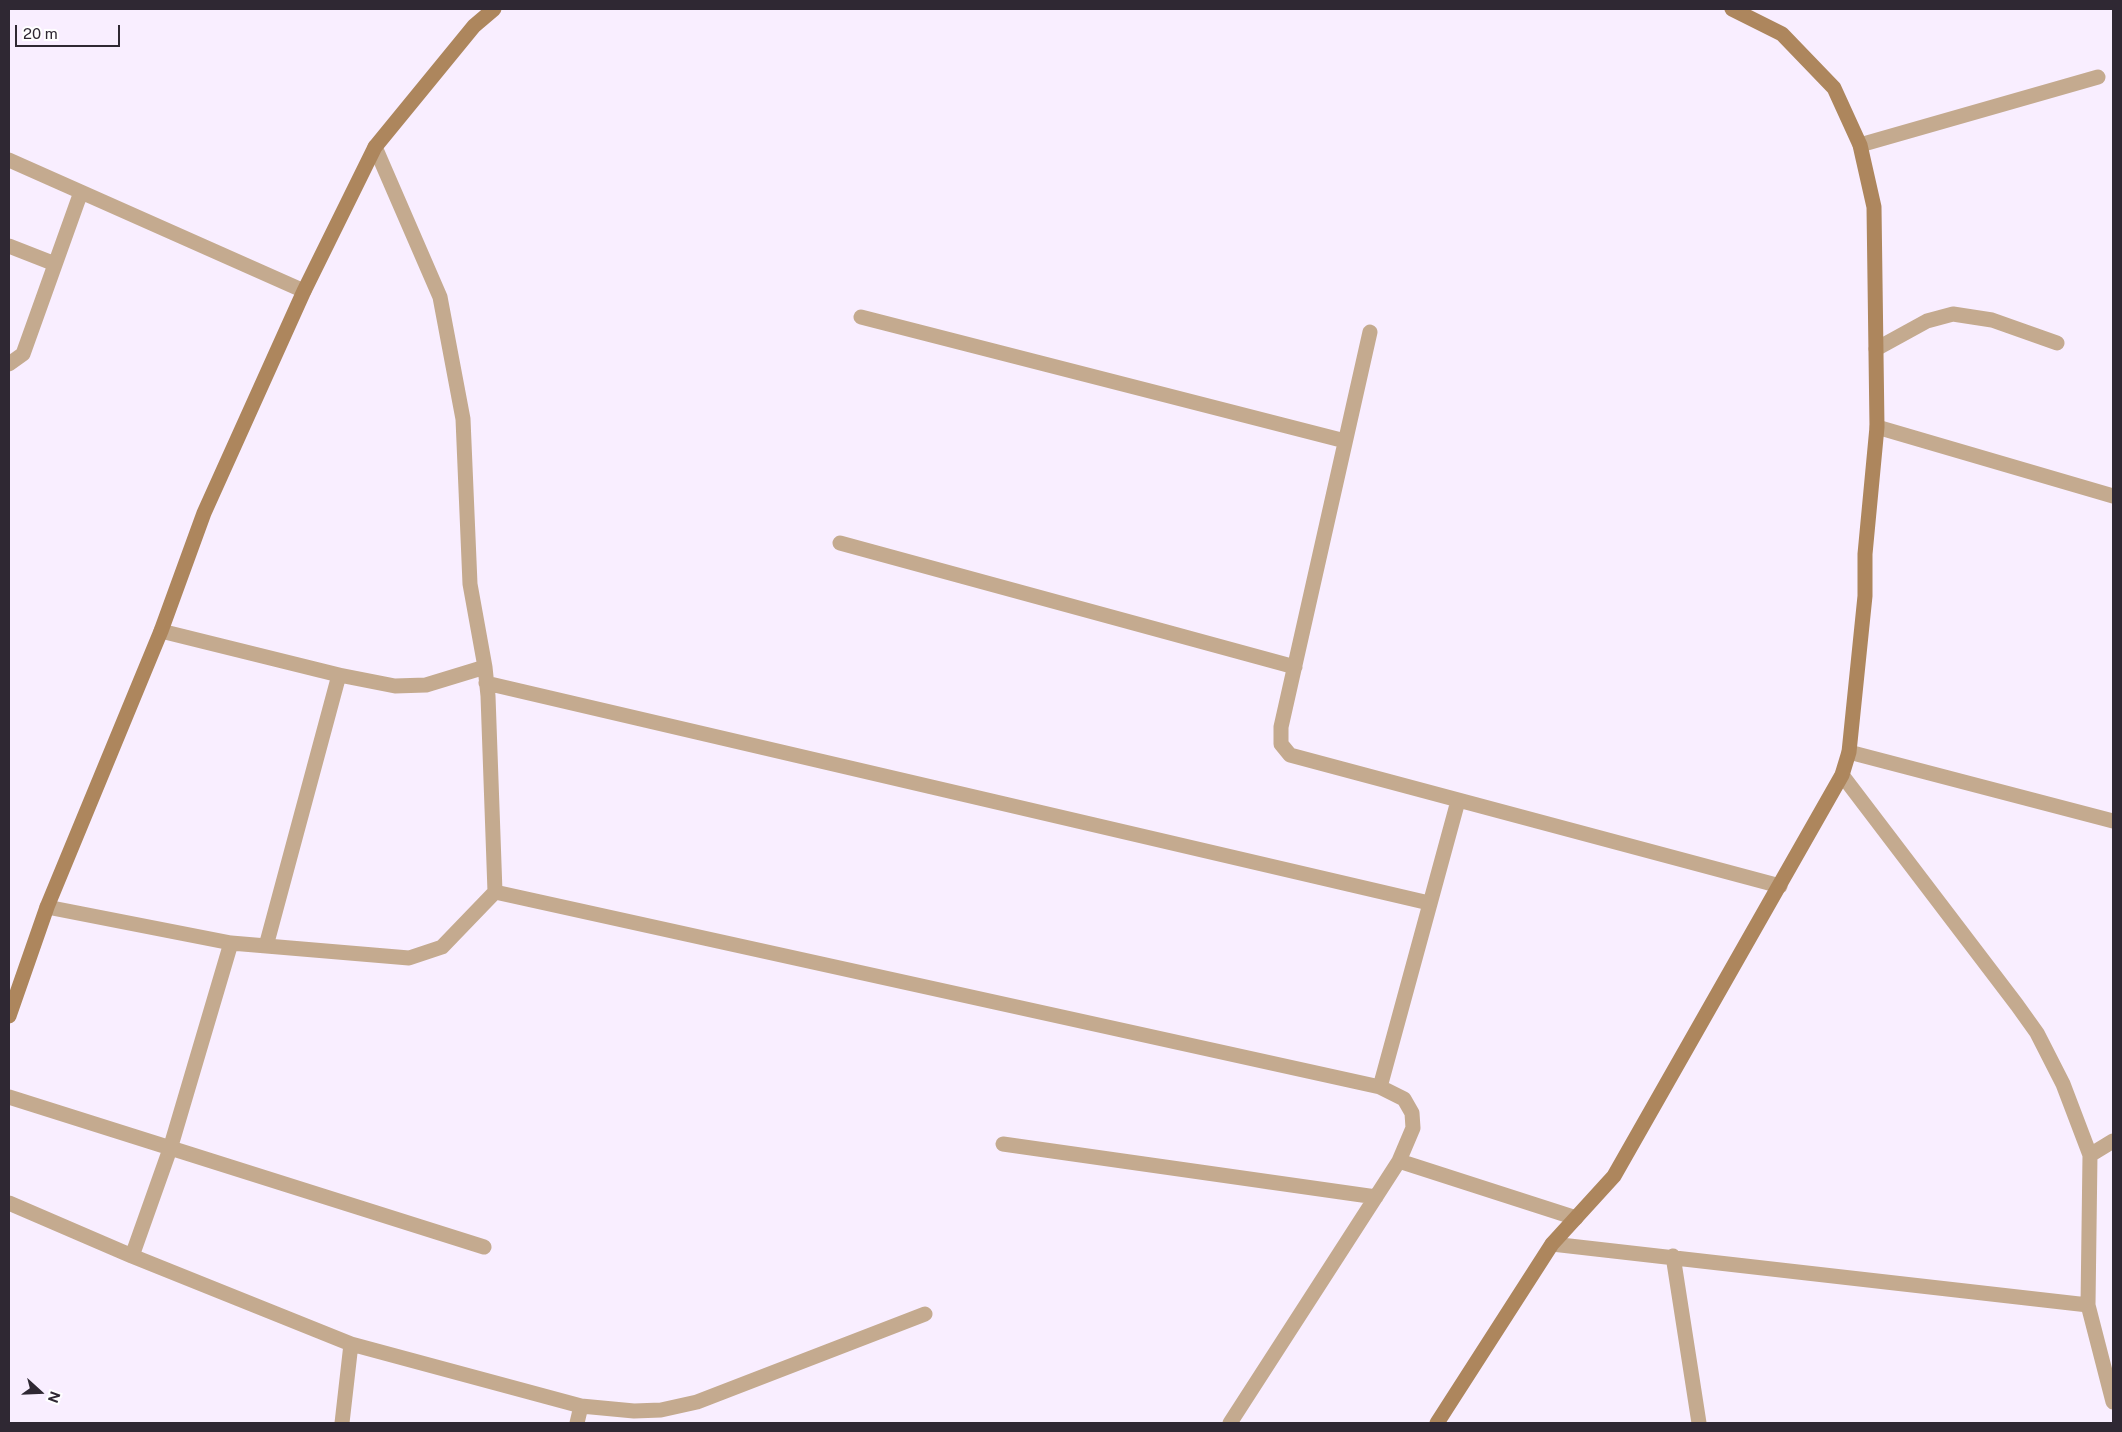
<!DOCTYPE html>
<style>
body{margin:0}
#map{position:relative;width:2122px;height:1432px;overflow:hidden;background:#f9eeff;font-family:"Public Sans",sans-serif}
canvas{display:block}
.frame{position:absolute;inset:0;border:10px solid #2f2833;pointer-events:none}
.north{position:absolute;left:15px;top:1367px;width:50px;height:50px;-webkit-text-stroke:4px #fff;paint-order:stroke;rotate:110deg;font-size:14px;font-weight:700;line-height:20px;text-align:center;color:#2f2833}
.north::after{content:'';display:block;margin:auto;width:18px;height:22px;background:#2f2833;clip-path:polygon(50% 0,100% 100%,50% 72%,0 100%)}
.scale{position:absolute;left:15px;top:25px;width:105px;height:22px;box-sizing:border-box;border:2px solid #2f2833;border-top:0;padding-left:6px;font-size:15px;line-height:18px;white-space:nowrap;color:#2f2833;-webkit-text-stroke:4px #fff;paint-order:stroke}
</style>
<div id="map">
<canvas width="2122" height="1432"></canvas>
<div class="frame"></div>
<div class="north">N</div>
<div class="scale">20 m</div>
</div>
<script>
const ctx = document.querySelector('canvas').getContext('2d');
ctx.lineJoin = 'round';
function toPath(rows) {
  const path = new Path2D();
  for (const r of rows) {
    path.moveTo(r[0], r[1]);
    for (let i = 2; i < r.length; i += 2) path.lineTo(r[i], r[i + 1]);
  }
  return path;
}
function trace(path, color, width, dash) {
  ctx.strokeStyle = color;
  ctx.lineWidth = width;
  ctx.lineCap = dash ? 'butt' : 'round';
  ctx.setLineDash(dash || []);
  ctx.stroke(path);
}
trace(toPath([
 [1860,145,2098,77],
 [9,160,304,291],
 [9,246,55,264],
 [861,317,1345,441],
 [1370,332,1281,727,1281,744,1290,755,1780,886],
 [1876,349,1927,321,1953,314,1992,320,2057,343],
 [9,364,23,354,81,192],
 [1877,427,2113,496],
 [840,543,1295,667],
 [161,631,339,675,395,686,426,685,485,667],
 [486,683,1429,903],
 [1849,752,2113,821],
 [1842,775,2017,1005,2037,1033,2063,1084,2090,1155,2088,1305,2113,1402],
 [495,892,1380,1087,1404,1099,1412,1113,1413,1128,1399,1161,1230,1423],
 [47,907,231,943,409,958,442,947,495,892,488,696,485,667,470,584,463,419,440,297,375,147],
 [266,946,339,675],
 [1380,1087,1458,801],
 [9,1097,484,1247],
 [1003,1144,1376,1197],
 [2090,1155,2113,1141],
 [1399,1161,1576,1218],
 [9,1203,132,1256,351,1344,581,1406,634,1411,661,1410,697,1402,925,1314],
 [1552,1244,2088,1305],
 [132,1256,170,1149,231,943],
 [1673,1256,1699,1423],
 [342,1423,351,1344],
 [577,1423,581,1406]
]), '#c4aa8f', 15);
trace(toPath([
 [9,1016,47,907,161,631,204,513,304,291,375,147,474,26,494,9],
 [1437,1423,1552,1244,1614,1176,1842,775,1849,752,1865,596,1865,554,1877,427,1874,207,1860,145,1834,88,1782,34,1732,9]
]), '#ad865d', 15);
</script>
